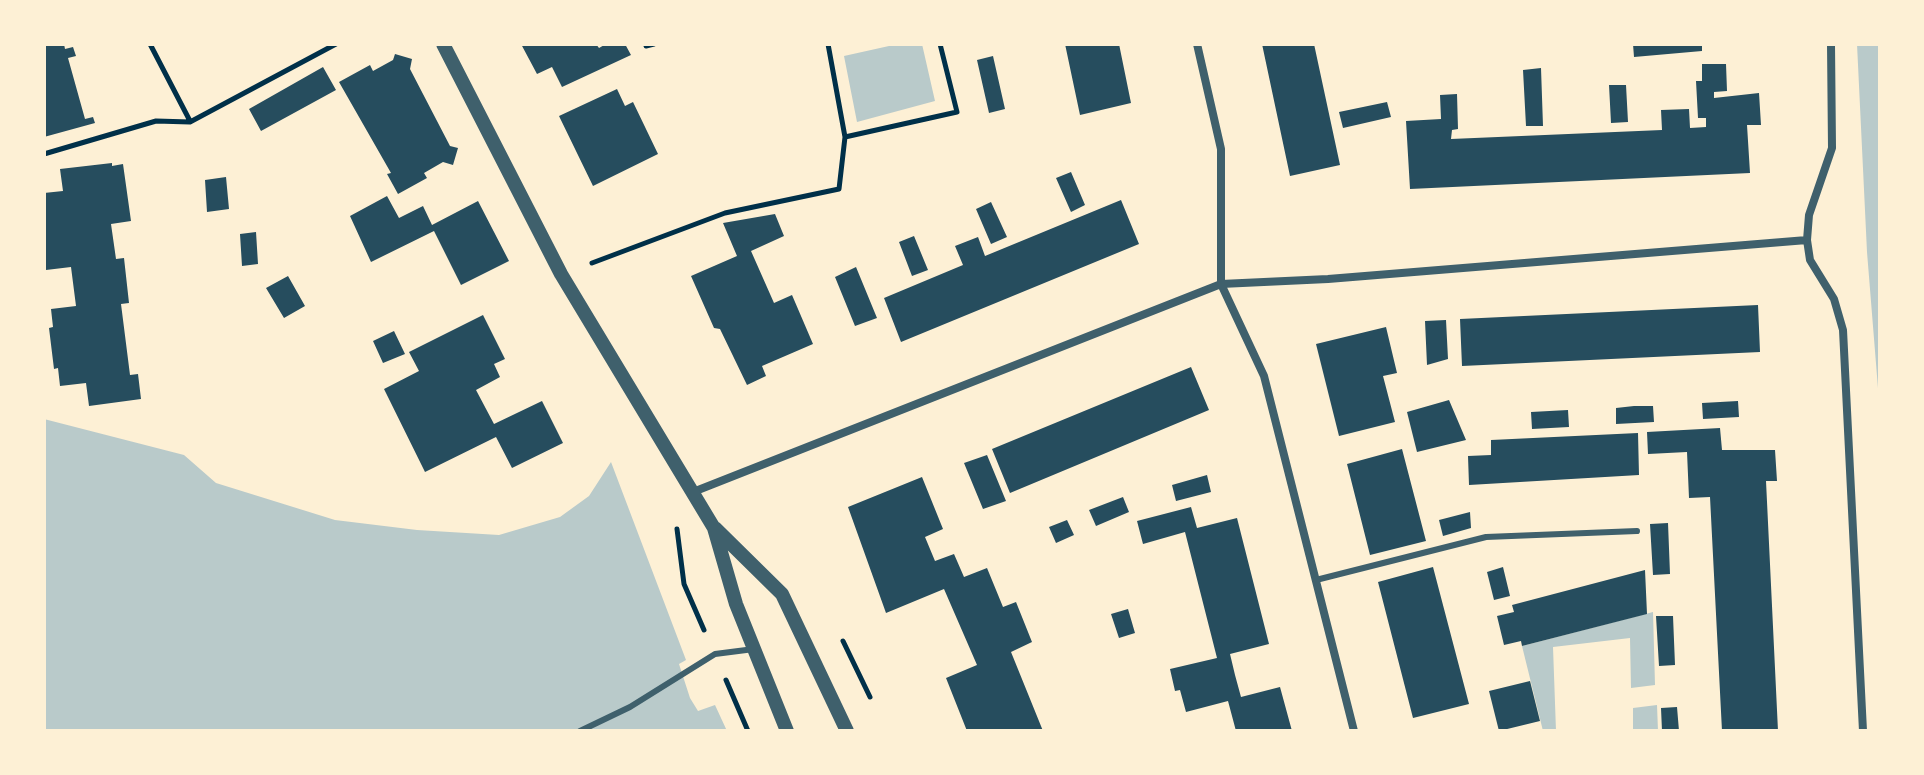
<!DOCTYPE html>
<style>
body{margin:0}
#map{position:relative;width:1924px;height:775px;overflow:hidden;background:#fdf0d5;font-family:"Sofia Sans Condensed",sans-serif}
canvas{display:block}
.frame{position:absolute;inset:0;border:46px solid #fdf0d5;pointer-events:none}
</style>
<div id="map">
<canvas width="1924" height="775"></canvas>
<div class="frame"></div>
</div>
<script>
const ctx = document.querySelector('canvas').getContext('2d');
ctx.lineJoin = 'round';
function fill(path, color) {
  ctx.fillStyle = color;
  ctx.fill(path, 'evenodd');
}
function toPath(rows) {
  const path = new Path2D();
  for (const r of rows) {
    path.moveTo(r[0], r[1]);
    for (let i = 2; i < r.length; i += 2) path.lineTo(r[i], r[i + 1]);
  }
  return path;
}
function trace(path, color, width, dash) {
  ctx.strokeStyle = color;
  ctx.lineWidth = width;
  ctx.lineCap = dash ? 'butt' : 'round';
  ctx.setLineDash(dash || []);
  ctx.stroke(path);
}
fill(toPath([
 [898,44,922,44,935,101,857,122,844,56],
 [1857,44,1880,44,1880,413,1867,252],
 [44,419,184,455,216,483,335,520,417,530,499,535,560,517,589,496,611,462,686,660,679,664,690,698,698,711,715,705,727,731,44,731],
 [1653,612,1655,685,1631,688,1630,638,1553,647,1556,731,1543,731,1522,646],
 [1657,705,1658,731,1633,731,1633,708]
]), '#b9caca');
fill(toPath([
 [44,44,64,44,65,49,73,47,76,56,68,58,85,119,93,117,95,123,44,137],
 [521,44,596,44,599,48,606,44,625,44,631,55,562,87,552,67,537,74],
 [1065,44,1119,44,1131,103,1080,115],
 [1262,44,1314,44,1340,165,1290,176],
 [1633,44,1702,44,1702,51,1634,57],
 [395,54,412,59,410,69,450,146,458,148,453,165,443,162,424,173,427,178,398,194,387,174,391,173,339,82,370,65,373,71,393,60],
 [993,56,1005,109,989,113,977,60],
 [1702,64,1726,64,1727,91,1714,92,1714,98,1759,93,1761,125,1747,125,1750,173,1410,189,1406,121,1441,119,1440,95,1457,94,1458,129,1452,130,1451,139,1662,130,1661,110,1689,109,1690,128,1706,127,1706,118,1698,118,1696,81,1702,81],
 [323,67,336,90,261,131,249,109],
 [1541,68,1543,126,1526,126,1523,70],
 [1609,85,1626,85,1628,122,1611,123],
 [617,89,625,106,633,102,658,154,593,186,559,116],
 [1387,102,1391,117,1343,128,1339,112],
 [112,163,112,166,123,164,131,221,111,224,116,259,124,258,129,303,121,304,130,375,138,374,141,399,89,406,86,383,60,386,58,368,54,369,49,328,53,327,51,309,76,306,71,267,46,270,44,193,63,191,60,169],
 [1071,172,1085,205,1071,212,1056,178],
 [226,177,229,209,207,212,205,180],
 [387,196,399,218,423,206,432,225,478,201,509,261,461,285,434,231,371,262,350,216],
 [1121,200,1139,244,901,342,884,298,963,265,955,246,978,237,985,256],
 [991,202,1007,237,991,244,976,209],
 [775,214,784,236,751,251,774,303,792,295,813,344,762,366,766,376,747,385,720,329,714,328,691,276,737,256,723,223],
 [256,232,258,264,242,266,240,234],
 [914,236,928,270,912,276,899,242],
 [856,267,877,318,855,326,835,277],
 [288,276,305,306,284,318,266,288],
 [1758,305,1760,352,1462,366,1460,319],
 [483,315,505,359,494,364,500,377,476,390,494,424,542,401,563,443,512,468,496,437,425,472,384,389,419,371,409,352],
 [1446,320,1448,359,1427,365,1425,321],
 [1386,327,1397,373,1383,376,1395,422,1339,436,1316,344],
 [394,331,405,354,383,363,373,341],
 [1191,367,1209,410,1010,493,992,449],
 [1449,400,1466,440,1417,452,1407,412],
 [1738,401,1739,417,1703,419,1702,403],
 [1634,406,1653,406,1654,422,1616,424,1616,408],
 [1568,410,1569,427,1532,429,1531,412],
 [1720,428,1722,450,1775,450,1777,481,1766,481,1778,731,1722,731,1710,497,1689,498,1687,452,1648,454,1647,432],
 [1638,433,1639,475,1469,485,1468,456,1491,455,1491,440],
 [1402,449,1426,541,1370,555,1347,464],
 [987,455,1006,501,983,509,964,463],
 [1207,475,1211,492,1176,501,1172,485],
 [922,477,943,529,925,537,935,561,954,554,964,577,987,568,1003,607,1016,602,1032,642,1011,652,1043,731,967,731,946,678,977,665,944,589,886,613,848,507],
 [1123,497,1129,512,1096,526,1089,510],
 [1191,507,1197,528,1237,518,1269,644,1230,654,1235,675,1241,697,1280,687,1292,731,1236,731,1228,701,1186,712,1180,690,1175,691,1170,669,1217,658,1185,532,1143,544,1137,521],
 [1470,512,1471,528,1443,536,1439,520],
 [1067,520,1074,535,1056,543,1049,527],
 [1668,523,1670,574,1653,575,1650,524],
 [1433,567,1469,704,1413,718,1378,582],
 [1503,567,1510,596,1494,600,1487,572],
 [1645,570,1647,614,1522,646,1521,641,1504,645,1497,616,1514,612,1512,605],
 [1128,609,1135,633,1119,638,1111,614],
 [1656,616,1673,616,1675,665,1659,666],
 [1530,681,1540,721,1499,731,1489,691],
 [1677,707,1679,731,1662,731,1661,708]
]), '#264d5e');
trace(toPath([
 [150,44,190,121],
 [828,44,845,137],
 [646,46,654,44],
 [44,154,156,121,190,122,336,44],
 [592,263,725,213,839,189,845,137,957,112,940,44],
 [677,529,684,584,704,630],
 [843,641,870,697],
 [726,680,748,731]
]), '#003049', 5);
trace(toPath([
 [1316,580,1486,537,1637,531],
 [580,731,630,707,715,654,754,649]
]), '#3f606c', 6);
trace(toPath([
 [1197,44,1221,149,1221,284,1264,376,1354,731],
 [1831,44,1832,148,1809,215,1807,240,1810,260,1834,299,1843,330,1863,731],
 [693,492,1221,284,1328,279,1807,240]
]), '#3f606c', 8);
trace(toPath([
 [443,44,561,274,714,528,736,604,787,731],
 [715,528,782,594,847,731]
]), '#3f606c', 14);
</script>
